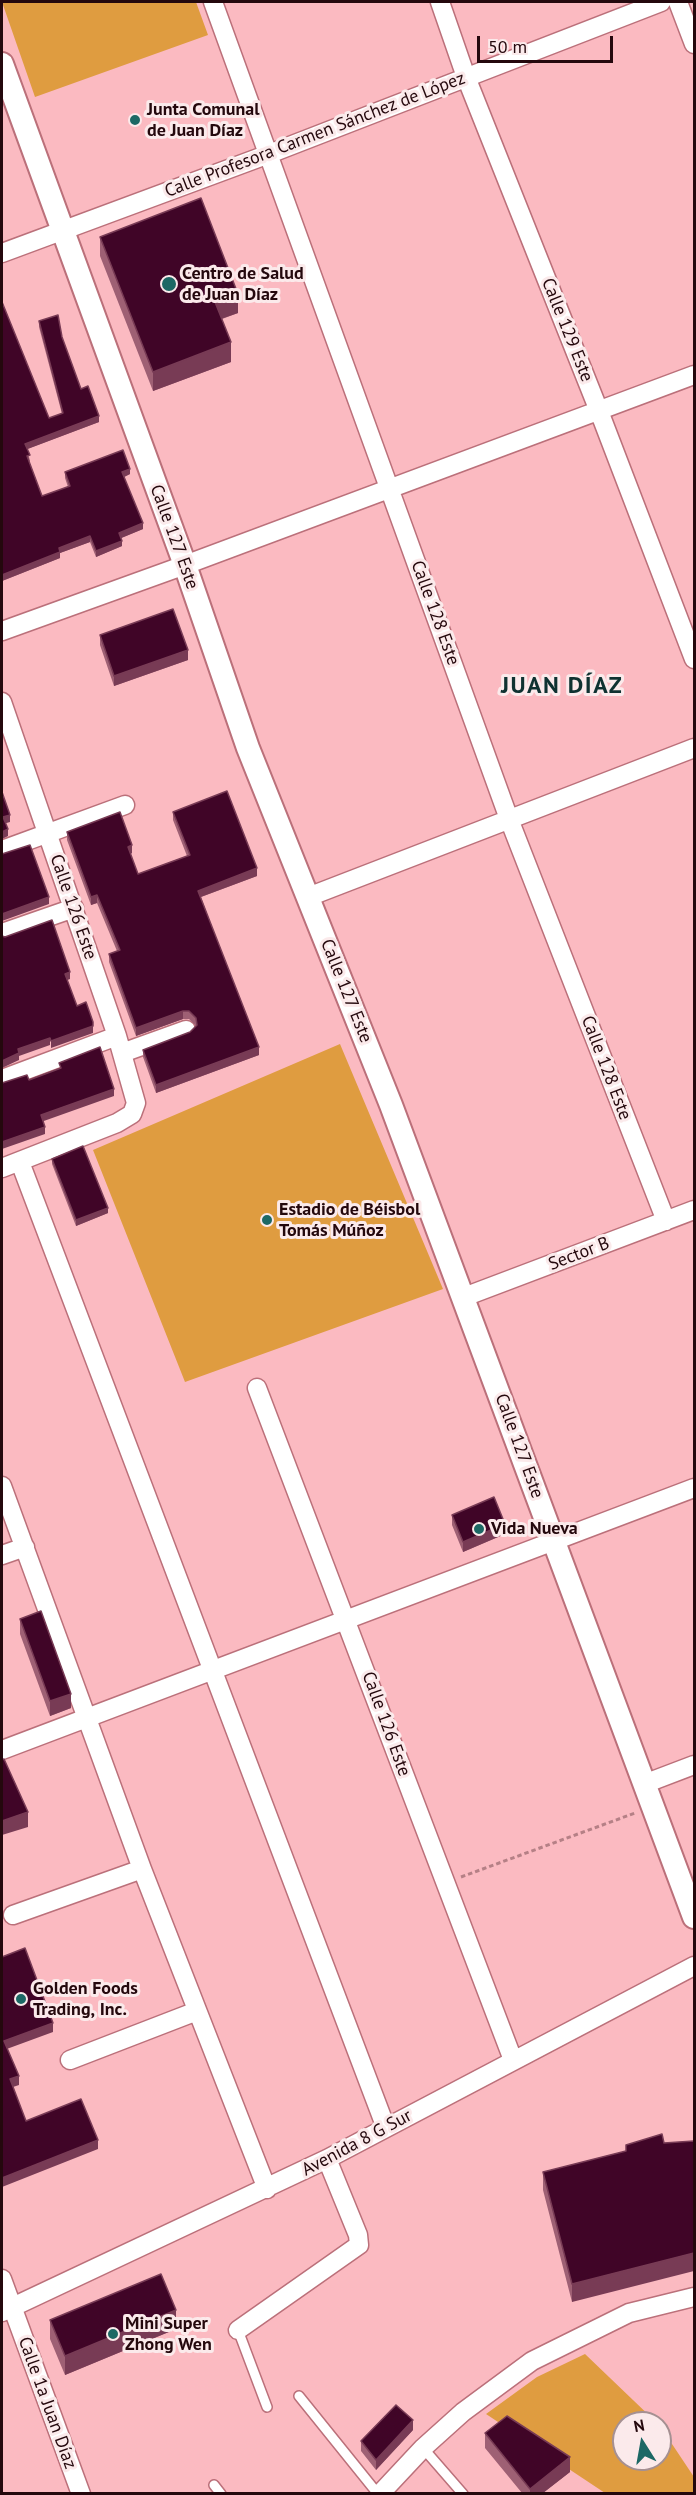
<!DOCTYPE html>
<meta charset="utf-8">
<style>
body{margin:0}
#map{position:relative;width:696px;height:2495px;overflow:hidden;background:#fbbac1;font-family:"PT Sans",sans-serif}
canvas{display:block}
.frame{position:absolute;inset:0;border:3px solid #24080d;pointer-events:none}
.north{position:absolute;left:612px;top:2411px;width:60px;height:60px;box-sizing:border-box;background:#fbeaeb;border:2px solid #a59092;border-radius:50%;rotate:349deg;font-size:16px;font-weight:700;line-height:24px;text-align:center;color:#24080d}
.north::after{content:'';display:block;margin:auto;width:21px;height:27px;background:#1c6865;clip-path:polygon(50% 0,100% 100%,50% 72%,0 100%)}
.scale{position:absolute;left:477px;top:36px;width:136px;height:27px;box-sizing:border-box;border:3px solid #24080d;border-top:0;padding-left:8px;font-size:18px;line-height:21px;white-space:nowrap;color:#24080d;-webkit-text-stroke:4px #fbeaeb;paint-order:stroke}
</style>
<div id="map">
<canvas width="696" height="2495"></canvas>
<div class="frame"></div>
<div class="north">N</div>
<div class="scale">50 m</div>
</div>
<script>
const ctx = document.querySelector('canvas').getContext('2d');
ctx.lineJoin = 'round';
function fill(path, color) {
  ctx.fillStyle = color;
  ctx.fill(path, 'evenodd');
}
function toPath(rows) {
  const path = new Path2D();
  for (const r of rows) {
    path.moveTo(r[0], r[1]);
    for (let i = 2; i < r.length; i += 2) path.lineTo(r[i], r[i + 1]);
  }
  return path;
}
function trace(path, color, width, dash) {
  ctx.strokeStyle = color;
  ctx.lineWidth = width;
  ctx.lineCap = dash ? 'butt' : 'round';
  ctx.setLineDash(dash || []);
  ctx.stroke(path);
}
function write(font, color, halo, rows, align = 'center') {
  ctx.font = font + ' "PT Sans",sans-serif';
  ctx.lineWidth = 6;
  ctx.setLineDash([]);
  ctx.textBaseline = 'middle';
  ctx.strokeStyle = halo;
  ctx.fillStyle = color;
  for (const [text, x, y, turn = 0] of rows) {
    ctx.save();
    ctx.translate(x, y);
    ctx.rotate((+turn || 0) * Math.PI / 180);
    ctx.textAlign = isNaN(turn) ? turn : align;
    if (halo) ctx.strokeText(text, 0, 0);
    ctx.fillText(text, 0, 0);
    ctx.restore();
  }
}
fill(toPath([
 [2,2,196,2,208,35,35,97],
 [340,1044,443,1289,185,1382,93,1150],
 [585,2354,657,2423,624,2423,624,2459,660,2459,660,2426,694,2477,694,2493,605,2493,486,2414,537,2377]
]), '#df9c40');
const service = toPath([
 [238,2330,267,2407],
 [299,2396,378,2494],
 [423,2448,463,2494],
 [214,2485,221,2494]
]);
const minor = toPath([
 [213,2,509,819,666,1221],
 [440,2,466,77,599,411,694,659],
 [678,2,694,44],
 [2,253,269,154,661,2],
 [2,631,185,565,694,375],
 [2,702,117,1036,136,1103,132,1114,117,1123,2,1168],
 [2,850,125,805],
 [308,897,694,748],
 [2,933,74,908],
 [122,1053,186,1030],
 [2,1079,117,1036],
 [20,1162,386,2128],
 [464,1297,694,1210],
 [257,1388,513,2060],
 [2,1486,142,1869,267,2189],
 [2,1555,25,1547],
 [2,1750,694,1488],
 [644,1784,694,1765],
 [13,1915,142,1869],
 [70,2060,197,2011],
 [2,2279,81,2494],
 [2,2312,327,2159,694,1966],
 [238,2330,359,2245,358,2235,327,2159],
 [380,2494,423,2448,463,2412,532,2361,629,2313,694,2297]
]);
const tertiary = toPath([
 [2,64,185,565,248,748,391,1105,694,1917]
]);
trace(service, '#bb707a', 12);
trace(minor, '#bb707a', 21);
trace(tertiary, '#bb707a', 26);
trace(toPath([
 [461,1877,635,1813]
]), '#b58086', 3, [4.5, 3]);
trace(service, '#fff', 9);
trace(minor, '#fff', 18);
trace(tertiary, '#fff', 22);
fill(toPath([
 [100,237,238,313,222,319,231,362,153,391,100,256],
 [2,302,49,418,62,414,39,327,39,321,62,337,81,389,99,422,27,449,30,461,29,461,42,496,68,487,65,478,65,472,130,474,124,477,143,529,121,538,122,546,96,557,90,542,60,553,60,558,2,581],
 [100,635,188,660,114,686,100,645],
 [173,812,257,876,201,897,259,1055,156,1093,143,1057,143,1050,190,1032,196,1026,189,1019,183,1019,136,1036,109,962,109,954,117,951,97,903,91,905,67,840,67,832,132,853,130,854,138,874,187,856,173,820],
 [52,1159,108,1213,76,1226,52,1164],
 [452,1515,505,1534,463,1552,452,1525],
 [20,1619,71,1708,50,1716,20,1634],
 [662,2134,572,2302,543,2190,543,2172,626,2151],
 [50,2320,176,2329,65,2375,50,2339],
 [413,2430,376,2470,361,2451,361,2441],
 [485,2433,570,2472,543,2493,522,2493,485,2448]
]), '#9e6074');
fill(toPath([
 [238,294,238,313,215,321,215,302],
 [231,342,231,362,153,391,153,372],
 [99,416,99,422,25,450,25,444],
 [130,469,130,474,122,478,122,472],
 [143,523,143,529,119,539,119,533],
 [90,536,90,542,60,553,60,558,2,581,2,575,59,548],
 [122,541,122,546,96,557,96,551],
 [188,650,188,660,114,686,114,676],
 [10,815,10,822,3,824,3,817],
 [8,829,8,836,2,839,2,832],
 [132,845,132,853,128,855,128,847],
 [257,868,257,876,198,898,198,891],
 [97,895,97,903,91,905,91,897],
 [49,897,49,904,2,921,2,914],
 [70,972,70,979,65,981,65,974],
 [183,1011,183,1019,136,1036,136,1028],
 [93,1026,93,1033,51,1048,51,1041],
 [50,1038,50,1045,19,1056,19,1060,2,1068,2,1061,18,1049],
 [259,1047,259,1055,156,1093,156,1085],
 [114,1089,114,1096,41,1122,41,1115],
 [45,1127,45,1134,2,1149,2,1142],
 [108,1208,108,1213,76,1226,76,1220],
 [505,1524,505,1534,463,1552,463,1542],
 [71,1694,71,1708,50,1716,50,1701],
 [28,1812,28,1827,2,1835,2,1821],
 [53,2023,53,2032,4,2050,4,2041],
 [19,2076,19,2085,10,2088,10,2079],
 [98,2140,98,2149,2,2187,2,2178],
 [694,2253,694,2271,572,2302,572,2284],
 [176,2310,176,2329,65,2375,65,2356],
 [413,2420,413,2430,376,2470,376,2460],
 [570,2457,570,2472,543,2493,530,2493,530,2489]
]), '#783b55');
const building = toPath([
 [201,198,238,294,215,302,231,342,153,372,100,237,201,198],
 [2,302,49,418,63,413,39,321,58,315,62,337,81,389,88,386,99,416,25,444,30,455,27,456,42,496,70,486,65,472,123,450,130,469,122,472,143,523,119,533,122,541,96,551,90,536,59,548,60,552,2,575,2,302],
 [173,609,188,650,114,676,100,635,173,609],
 [227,791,257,868,198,891,259,1047,156,1085,143,1050,190,1032,197,1025,196,1018,189,1011,183,1011,136,1028,109,954,120,950,97,895,91,897,67,832,120,812,132,845,128,847,138,874,190,855,173,812,227,791],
 [2,792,10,815,3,817,8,829,2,832,2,792],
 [30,845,49,897,2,914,2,854,30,845],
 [52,920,70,972,65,974,77,1006,86,1002,93,1022,93,1026,51,1041,50,1038,18,1049,19,1053,2,1061,2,936,5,937,52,920],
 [100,1047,114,1089,41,1115,45,1127,2,1142,2,1083,27,1075,29,1080,61,1068,59,1063,100,1047],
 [83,1146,108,1208,76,1220,52,1159,83,1146],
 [494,1497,505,1524,463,1542,452,1515,494,1497],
 [41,1611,71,1694,50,1701,20,1619,41,1611],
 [4,1759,28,1812,2,1821,2,1760,4,1759],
 [25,1948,53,2023,4,2041,19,2076,10,2079,26,2121,81,2099,98,2140,2,2178,2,1957,25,1948],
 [662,2134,664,2143,694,2141,694,2253,572,2284,543,2172,626,2151,626,2145,662,2134],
 [161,2274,176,2310,65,2356,50,2320,161,2274],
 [396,2405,413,2420,376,2460,361,2441,396,2405],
 [507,2416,570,2457,530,2489,485,2433,507,2416]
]);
fill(building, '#400527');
trace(building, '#783b55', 1.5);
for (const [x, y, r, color] of [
 [135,120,6,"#1c6865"],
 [169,284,8,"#1c6865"],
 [267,1220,6,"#1c6865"],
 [479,1529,6,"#1c6865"],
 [21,1999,6,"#1c6865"],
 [113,2334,6,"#1c6865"]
]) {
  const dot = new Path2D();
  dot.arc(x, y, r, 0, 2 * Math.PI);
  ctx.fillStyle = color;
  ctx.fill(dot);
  trace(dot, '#fbeaeb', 2);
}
write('bold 18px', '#24080d', '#fbeaeb', [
 ["Junta Comunal",147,110],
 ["de Juan Díaz",147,131],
 ["Centro de Salud",182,274],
 ["de Juan Díaz",182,295],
 ["Estadio de Béisbol",279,1210],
 ["Tomás Múñoz",279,1231],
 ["Vida Nueva",491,1529],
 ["Golden Foods",33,1989],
 ["Trading, Inc.",33,2010],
 ["Mini Super",125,2324],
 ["Zhong Wen",125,2345]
], 'left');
write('18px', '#24080d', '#fbeaeb', [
 ["Calle Profesora Carmen Sánchez de López",315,135,-21],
 ["Calle 129 Este",567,330,68],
 ["Calle 127 Este",174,537,70],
 ["Calle 128 Este",435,613,70],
 ["Calle 126 Este",73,907,71],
 ["Calle 127 Este",346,991,68],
 ["Calle 128 Este",606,1068,69],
 ["Sector B",579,1254,-21],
 ["Calle 127 Este",519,1446,70],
 ["Calle 126 Este",386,1724,70],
 ["Avenida 8 G Sur",357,2143,-28],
 ["Calle 1a Juan Díaz",47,2403,70]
]);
ctx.letterSpacing = '1.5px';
write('bold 24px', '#0f3231', '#fbeaeb', [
 ["JUAN DÍAZ",562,686]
]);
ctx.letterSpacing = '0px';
</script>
